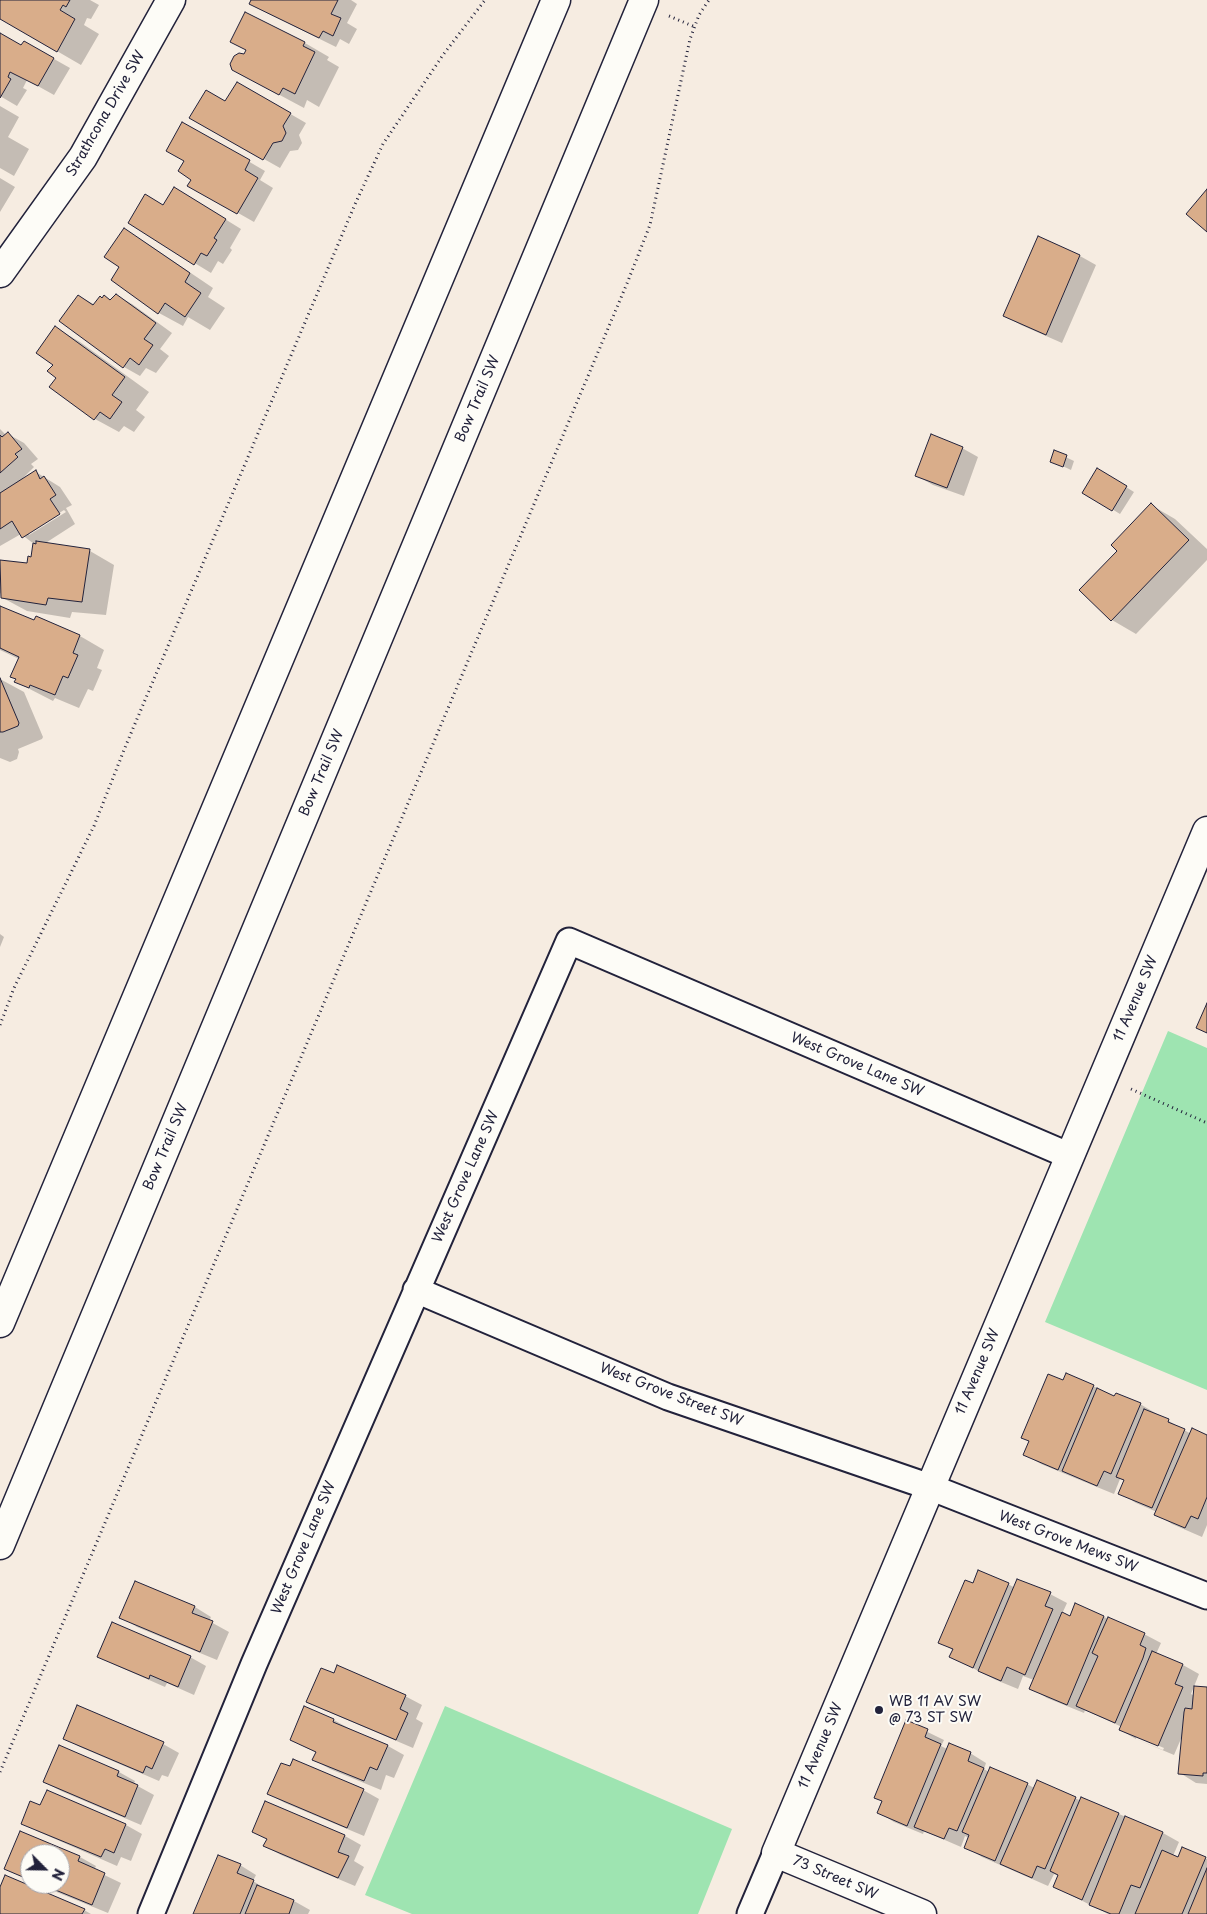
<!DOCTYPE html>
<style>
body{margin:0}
#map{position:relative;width:1207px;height:1914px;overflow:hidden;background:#f6ece1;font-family:"Playpen Sans",sans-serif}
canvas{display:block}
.north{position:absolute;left:20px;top:1844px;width:50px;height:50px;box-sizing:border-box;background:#fdfcf7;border:1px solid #a5a5ac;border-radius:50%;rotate:113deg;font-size:14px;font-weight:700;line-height:20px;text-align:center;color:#22223b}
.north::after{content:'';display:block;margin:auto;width:18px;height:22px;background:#22223b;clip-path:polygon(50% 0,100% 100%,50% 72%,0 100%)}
</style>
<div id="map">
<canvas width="1207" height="1914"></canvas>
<div class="north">N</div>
</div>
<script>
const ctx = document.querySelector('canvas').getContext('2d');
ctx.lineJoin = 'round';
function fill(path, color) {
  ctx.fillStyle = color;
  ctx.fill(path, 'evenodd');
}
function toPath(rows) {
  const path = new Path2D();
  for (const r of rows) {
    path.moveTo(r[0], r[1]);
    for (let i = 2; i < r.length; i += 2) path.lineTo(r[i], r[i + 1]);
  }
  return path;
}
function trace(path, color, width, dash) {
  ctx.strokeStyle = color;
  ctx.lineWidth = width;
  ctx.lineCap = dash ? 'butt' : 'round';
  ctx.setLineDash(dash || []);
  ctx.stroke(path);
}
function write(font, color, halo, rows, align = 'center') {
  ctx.font = font + ' "Playpen Sans",sans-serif';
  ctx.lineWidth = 4;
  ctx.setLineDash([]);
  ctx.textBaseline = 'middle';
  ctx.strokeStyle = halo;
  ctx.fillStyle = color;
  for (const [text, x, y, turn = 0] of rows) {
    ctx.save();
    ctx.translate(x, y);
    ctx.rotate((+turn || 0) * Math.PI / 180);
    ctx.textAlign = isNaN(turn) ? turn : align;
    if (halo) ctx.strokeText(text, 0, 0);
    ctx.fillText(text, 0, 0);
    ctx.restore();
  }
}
fill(toPath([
 [1168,1031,1207,1048,1207,1390,1045,1322],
 [445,1706,732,1829,698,1914,412,1914,365,1895]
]), '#9ee4b1');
fill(toPath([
 [0,0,90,0,99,5,91,19,87,18,84,25,99,34,81,65,0,18],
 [252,0,351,0,357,4,347,23,357,29,349,44,340,39,336,47,267,13],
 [246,14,305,43,329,57,327,60,339,67,319,107,307,100,304,108,233,70,247,51],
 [0,35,22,47,24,42,70,68,54,95,27,80,23,88,27,90,17,106,0,96],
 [237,83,306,123,299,135,302,143,298,150,290,151,280,168,191,118,226,103],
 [0,106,19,117,8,137,29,149,14,176,0,168],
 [183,123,265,171,260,180,273,188,254,222,189,185,192,180,186,161],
 [0,178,15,187,0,212],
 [191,198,241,229,230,248,232,250,223,264,218,261,211,273,129,223,163,206],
 [124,230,148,244,213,288,208,297,225,308,210,330,188,317,183,326,159,313,121,267],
 [1038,238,1080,256,1096,265,1062,343,1021,325,1005,316],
 [116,295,132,304,172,333,160,349,169,356,156,373,146,368,140,376,124,367,79,296,95,305,103,299,111,301],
 [56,328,80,342,149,392,136,410,145,417,134,432,124,426,119,432,95,419,51,387,58,378,54,364],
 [0,429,6,435,8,434,24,443,38,459,31,464,34,467,20,481,36,472,60,487,72,505,66,508,75,524,44,544,90,551,114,565,106,615,72,612,70,618,27,611,3,598,3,595,0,593,1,561,28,565,32,558,34,544,21,534,0,546],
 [64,510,66,512,29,535,29,532],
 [962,448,978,457,964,496,933,485,917,476],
 [1055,452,1074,461,1071,470,1052,461],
 [1097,469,1134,492,1120,514,1084,492],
 [1151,505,1175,519,1207,549,1207,560,1136,634,1112,620],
 [0,607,35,622,37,618,80,636,104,650,97,668,102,670,93,691,88,689,79,708,55,698,53,701,16,682,19,659,0,650],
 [0,679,24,692,43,737,42,739,18,749,19,752,17,759,10,762,0,758],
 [0,934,4,937,0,947],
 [1064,1382,1093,1386,1115,1397,1140,1404,1191,1434,1207,1436,1207,1525,1202,1537,1172,1524,1156,1514,1157,1512,1136,1503,1120,1493,1125,1481,1120,1479,1114,1494,1041,1464,1024,1454,1030,1442,1023,1438],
 [1018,1580,1050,1594,1067,1603,1062,1614,1070,1617,1104,1617,1144,1634,1161,1643,1156,1654,1183,1665,1199,1674,1191,1694,1195,1696,1207,1688,1207,1784,1196,1783,1180,1773,1183,1734,1174,1755,1136,1739,1163,1750,1164,1748,1136,1736,1136,1739,1120,1730,1122,1727,1085,1710,1084,1713,1047,1698,1031,1688,1034,1680,1023,1676,1018,1689,996,1680,951,1657,954,1651,940,1642,973,1584,1008,1584,1015,1588],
 [136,1583,195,1607,211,1617,209,1621,229,1632,217,1660,137,1627,121,1617],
 [99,1656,190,1657,206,1666,194,1695,167,1683,165,1687,115,1665],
 [334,1675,405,1696,422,1705,416,1719,423,1723,413,1748,324,1710,308,1701],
 [304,1707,334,1720,350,1729,349,1730,388,1746,404,1755,394,1778,386,1775,381,1790,330,1769,314,1760,317,1753,291,1740],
 [907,1722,944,1740,941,1746,947,1749,970,1753,986,1763,984,1769,989,1772,1027,1784,1034,1788,1075,1798,1081,1801,1082,1798,1163,1833,1179,1842,1173,1856,1178,1858,1182,1849,1207,1859,1207,1914,1108,1914,1055,1887,1059,1876,1054,1874,1048,1886,982,1857,965,1847,969,1838,965,1836,961,1847,924,1831,923,1834,894,1822,878,1812],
 [64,1738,163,1744,179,1753,168,1777,162,1775,159,1781,80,1747],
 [119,1772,135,1781,134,1784,154,1795,141,1825,61,1791,44,1782],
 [363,1790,379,1799,364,1836,285,1803,269,1794],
 [48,1792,126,1825,142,1834,131,1861,121,1857,117,1866,39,1832,22,1823,41,1807],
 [266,1802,345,1836,361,1845,354,1861,364,1867,355,1886,281,1855,265,1846,268,1840,253,1832],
 [21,1832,80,1857,96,1866,94,1870,121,1883,108,1913,37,1884,60,1884,60,1854,30,1854,30,1881,6,1868],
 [240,1865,256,1875,253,1881,269,1891,294,1901,310,1910,308,1914,195,1914],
 [0,1890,84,1910,91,1914,0,1914]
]), '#0003');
const building = toPath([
 [0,0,70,0,66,7,63,5,60,10,75,19,57,52,0,19,0,0],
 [251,0,338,0,331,14,341,18,333,36,323,31,319,38,249,4,251,0],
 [245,12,305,42,303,46,315,52,295,94,283,88,279,95,232,70,230,64,234,56,239,53,244,54,246,50,230,42,245,12],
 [0,33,21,45,24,41,54,58,38,86,10,72,8,77,11,79,0,98,0,33],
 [237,82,291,113,283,126,286,133,282,141,273,143,263,160,189,118,206,90,225,101,237,82],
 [182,122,250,160,245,170,258,178,237,214,187,186,191,180,178,171,184,161,166,151,182,122],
 [174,187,226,219,214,238,217,240,207,256,201,253,194,265,128,223,145,194,163,205,174,187],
 [1207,189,1207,232,1186,214,1207,189],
 [124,228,190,273,185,282,201,293,185,317,165,303,158,314,111,280,119,267,104,257,124,228],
 [1038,236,1080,255,1046,335,1003,316,1038,236],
 [116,294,156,323,144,339,153,345,139,365,130,358,123,368,59,321,78,295,93,305,100,296,102,298,104,295,110,300,116,294],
 [55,326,125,377,112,395,122,402,110,419,100,412,94,420,49,387,56,378,47,371,53,365,36,353,55,326],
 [8,432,22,449,15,454,18,457,0,473,0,435,2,437,8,432],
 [931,434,963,447,947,488,915,476,931,434],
 [1054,450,1067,455,1063,467,1050,462,1054,450],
 [1097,468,1127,486,1112,511,1082,493,1097,468],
 [36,470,40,479,44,476,56,495,50,499,60,514,22,538,12,521,0,529,0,493,36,470],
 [1151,503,1189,540,1111,621,1079,590,1117,551,1111,545,1151,503],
 [36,541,90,549,82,602,48,598,46,605,1,598,0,560,27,563,28,556,31,557,33,543,36,544,36,541],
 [0,606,34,620,36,616,80,635,73,653,78,655,68,678,63,676,55,695,30,685,29,688,14,682,16,679,10,677,19,657,0,648,0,606],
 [0,678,19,723,18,726,3,732,0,732,0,678],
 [1207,1003,1207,1033,1196,1028,1207,1003],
 [1066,1373,1094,1385,1058,1470,1023,1455,1029,1441,1021,1438,1048,1374,1063,1380,1066,1373],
 [1097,1388,1114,1396,1116,1393,1141,1403,1111,1474,1104,1471,1097,1486,1062,1471,1097,1388],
 [1144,1409,1169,1419,1168,1422,1185,1429,1152,1508,1118,1494,1124,1480,1116,1477,1144,1409],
 [1192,1428,1207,1435,1207,1497,1198,1519,1191,1516,1185,1528,1154,1515,1192,1428],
 [978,1570,1009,1583,973,1668,949,1657,953,1649,938,1643,965,1580,973,1583,978,1570],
 [1017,1579,1051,1592,1045,1606,1053,1609,1025,1675,1007,1667,1001,1681,978,1671,1017,1579],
 [135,1581,195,1606,192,1613,213,1621,200,1652,119,1618,135,1581],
 [1075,1603,1104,1616,1067,1705,1029,1689,1062,1612,1070,1616,1075,1603],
 [1108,1617,1145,1633,1140,1645,1146,1648,1143,1658,1115,1723,1076,1706,1098,1656,1092,1653,1108,1617],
 [112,1622,191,1656,178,1687,150,1675,149,1679,97,1657,112,1622],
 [1152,1651,1183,1664,1175,1684,1183,1687,1158,1746,1119,1730,1152,1651],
 [337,1665,406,1695,400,1709,408,1713,396,1740,306,1702,321,1668,334,1673,337,1665],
 [1194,1686,1207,1687,1207,1773,1203,1773,1203,1776,1178,1774,1184,1712,1185,1708,1192,1709,1194,1686],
 [77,1705,164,1742,152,1769,146,1766,143,1773,63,1739,77,1705],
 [304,1706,334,1719,333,1722,388,1745,377,1770,370,1767,364,1781,312,1760,316,1752,290,1740,304,1706],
 [906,1720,928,1729,925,1737,941,1744,907,1826,877,1813,882,1801,874,1798,906,1720],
 [949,1743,971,1752,968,1761,984,1768,957,1831,949,1828,944,1839,914,1827,949,1743],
 [59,1745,119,1771,117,1776,138,1785,125,1817,43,1782,59,1745],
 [293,1759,364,1789,347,1828,267,1794,281,1763,290,1766,293,1759],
 [990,1767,1028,1783,995,1861,964,1848,969,1835,962,1832,990,1767],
 [1037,1780,1076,1797,1045,1869,1037,1866,1032,1878,1000,1864,1037,1780],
 [47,1790,126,1824,114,1853,105,1849,101,1857,21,1824,30,1801,40,1805,47,1790],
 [1081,1797,1119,1813,1082,1900,1053,1887,1058,1875,1050,1871,1081,1797],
 [265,1801,345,1835,338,1852,349,1856,338,1878,263,1846,267,1839,252,1832,265,1801],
 [1125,1816,1163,1832,1140,1888,1131,1885,1119,1914,1111,1914,1089,1905,1125,1816],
 [20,1831,80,1856,78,1861,105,1873,92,1905,41,1884,60,1884,60,1854,30,1854,30,1880,4,1869,20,1831],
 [1182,1847,1206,1857,1182,1914,1135,1914,1162,1850,1178,1857,1182,1847],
 [218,1855,241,1864,237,1873,254,1880,240,1914,193,1914,218,1855],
 [1207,1868,1207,1914,1188,1914,1207,1868],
 [5,1875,85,1909,82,1914,0,1914,0,1887,5,1875],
 [257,1885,294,1900,289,1914,245,1914,257,1885]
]);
fill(building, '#d9ad8a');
trace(building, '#22223b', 1);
const street = toPath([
 [416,1290,668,1397,930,1487,1207,1596],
 [151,1914,254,1664,569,941,1070,1156],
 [750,1914,776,1853]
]);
const secondary = toPath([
 [0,273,83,157,171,0],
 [0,1323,556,0],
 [0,1545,644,0],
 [922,1914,776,1853,1207,831]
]);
trace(street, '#22223b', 29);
trace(secondary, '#22223b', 31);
trace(toPath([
 [669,16,695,27],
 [0,1025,14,988,94,826,126,745,356,202,383,144,443,55,485,0],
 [1131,1089,1207,1123],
 [0,1772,628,281,650,225,690,39,699,15,709,0]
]), '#22223b', 3, [1, 4]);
trace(street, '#fdfcf7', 25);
trace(secondary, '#fdfcf7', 28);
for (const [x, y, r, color] of [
 [879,1710,5,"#22223b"]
]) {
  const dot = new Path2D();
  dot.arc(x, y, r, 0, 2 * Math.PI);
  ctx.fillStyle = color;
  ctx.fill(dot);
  trace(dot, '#fdfcf7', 2);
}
write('14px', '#22223b', '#fdfcf7', [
 ["Strathcona Drive SW",106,114,-60],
 ["Bow Trail SW",478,399,-67],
 ["Bow Trail SW",322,773,-67],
 ["11 Avenue SW",1136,999,-67],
 ["West Grove Lane SW",857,1065,23],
 ["Bow Trail SW",166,1147,-67],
 ["West Grove Lane SW",466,1177,-66],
 ["11 Avenue SW",978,1372,-67],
 ["West Grove Street SW",671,1395,21],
 ["West Grove Mews SW",1068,1542,21],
 ["West Grove Lane SW",304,1548,-67],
 ["11 Avenue SW",821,1746,-67],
 ["73 Street SW",835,1878,23]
]);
write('14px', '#22223b', '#fdfcf7', [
 ["WB 11 AV SW",889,1702],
 ["@ 73 ST SW",889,1718]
], 'left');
</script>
